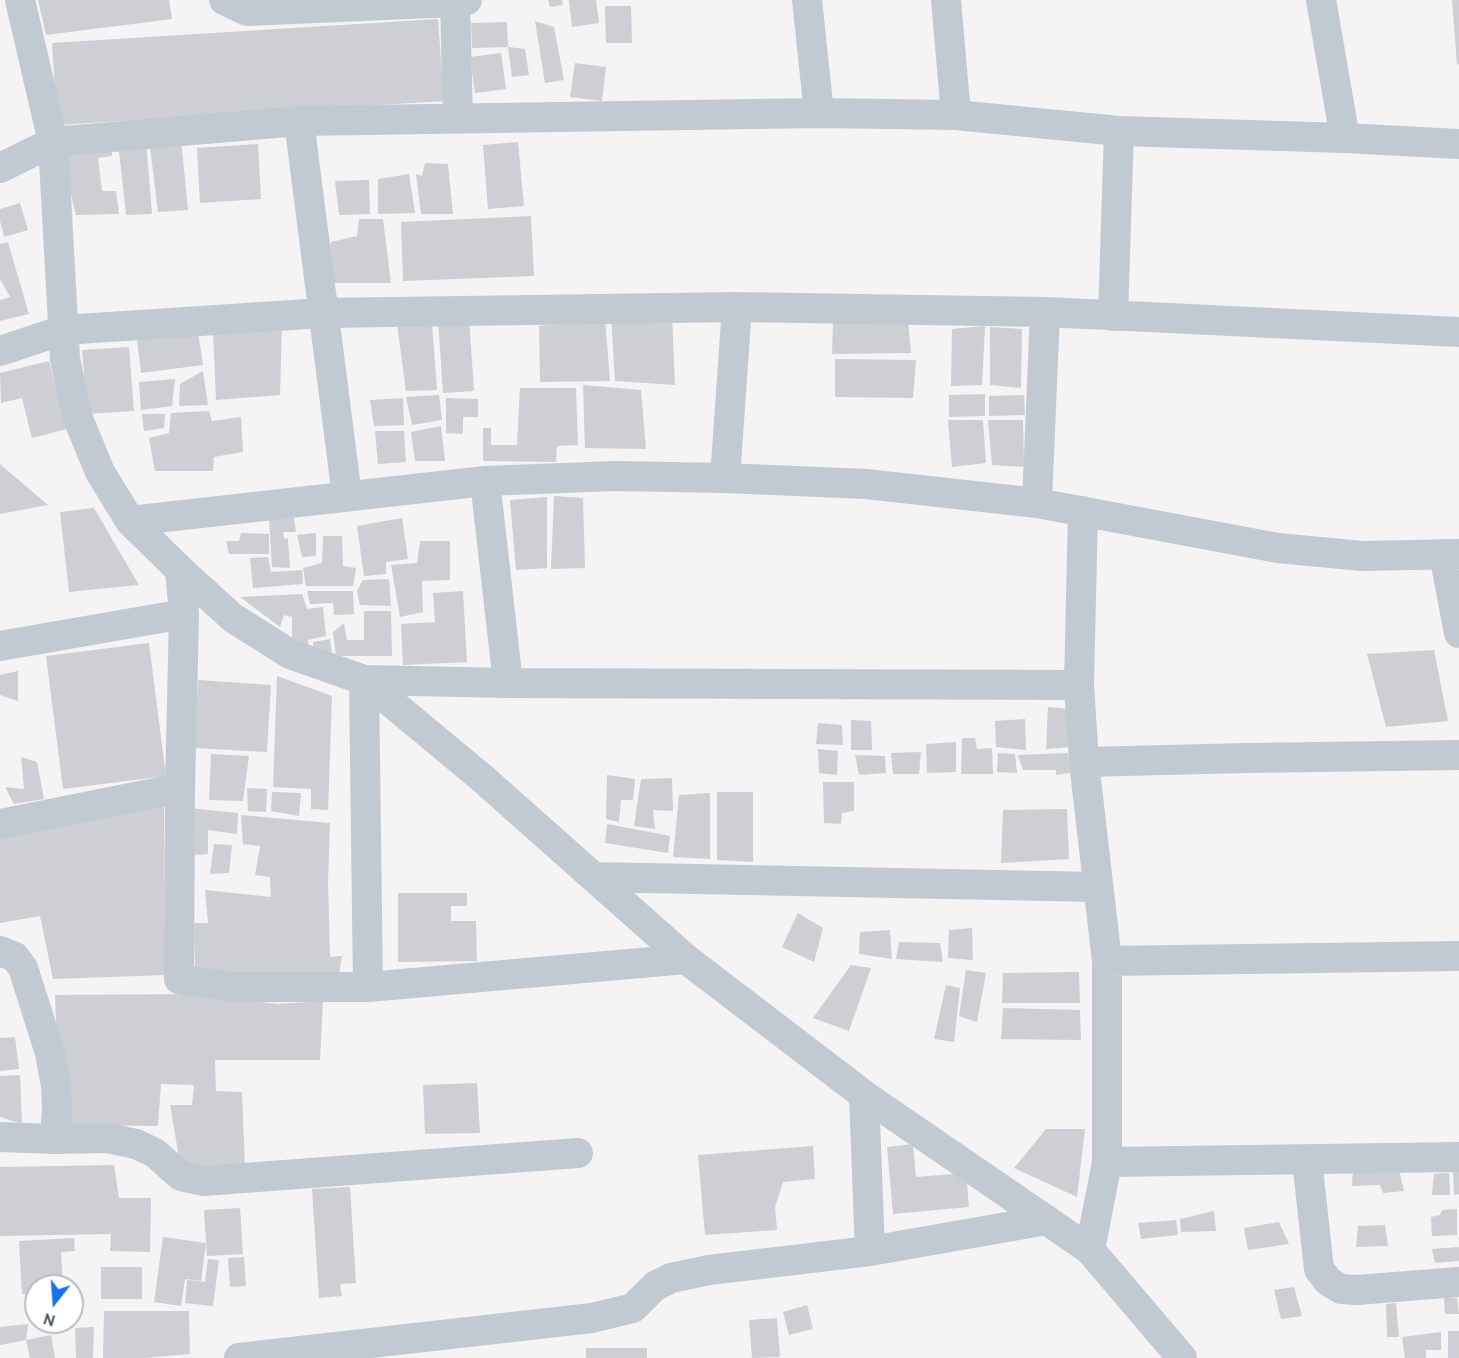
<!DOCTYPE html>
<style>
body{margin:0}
#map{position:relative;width:1459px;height:1358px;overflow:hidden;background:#f5f3f3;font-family:Cabin,sans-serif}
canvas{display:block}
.north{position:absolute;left:24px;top:1274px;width:60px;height:60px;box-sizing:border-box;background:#fff;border:2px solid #b7bbc0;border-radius:50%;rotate:197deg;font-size:16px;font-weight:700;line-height:24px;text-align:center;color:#4a5661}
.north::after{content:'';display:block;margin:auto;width:21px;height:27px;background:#1a73e8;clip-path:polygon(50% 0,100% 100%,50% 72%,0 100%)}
</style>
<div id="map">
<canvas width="1459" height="1358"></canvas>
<div class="north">N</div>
</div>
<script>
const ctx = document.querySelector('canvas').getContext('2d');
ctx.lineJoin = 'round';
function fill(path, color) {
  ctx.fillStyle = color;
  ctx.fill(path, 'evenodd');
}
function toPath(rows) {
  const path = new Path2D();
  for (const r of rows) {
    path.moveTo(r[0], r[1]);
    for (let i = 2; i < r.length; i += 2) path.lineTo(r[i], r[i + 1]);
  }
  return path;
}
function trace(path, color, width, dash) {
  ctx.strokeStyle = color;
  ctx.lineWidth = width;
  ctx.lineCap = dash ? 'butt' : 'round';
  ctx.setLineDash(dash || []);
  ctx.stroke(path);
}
fill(toPath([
 [38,0,169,0,172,19,46,35],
 [548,0,562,0,563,5,550,7],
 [569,0,596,0,599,23,572,27],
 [1452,0,1459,0,1459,64,1457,65],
 [605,6,631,6,632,43,606,43],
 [438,19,444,101,57,125,52,43],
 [535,21,554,27,564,80,545,83],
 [507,22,508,47,472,48,471,23],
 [508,47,525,49,529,75,512,77],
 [501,53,506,89,475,93,470,57],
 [575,63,606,67,602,101,570,97],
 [149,139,181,139,188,210,158,212],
 [146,140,152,214,126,215,118,142],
 [518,142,524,206,488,209,483,145],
 [258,144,261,199,200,203,197,148],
 [111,145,112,156,98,158,102,191,116,191,119,214,76,215,59,147],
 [425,163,448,164,453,214,421,214,416,174,422,176],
 [409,174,415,213,378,214,378,179],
 [369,180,370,214,339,215,335,181],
 [20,203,28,230,4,237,0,221,0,209],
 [531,216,534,276,403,281,401,222],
 [359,219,383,219,391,283,325,283,331,242,357,236],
 [8,242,29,314,0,321,0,300,10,297,0,279,0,244],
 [611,314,672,316,675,385,615,381],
 [469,318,474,391,443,393,438,320],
 [605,319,610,381,540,382,539,326],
 [908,319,911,353,832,354,833,321],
 [432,323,437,390,406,391,397,324],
 [282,325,280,395,216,400,213,331],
 [985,326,982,385,951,386,952,329],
 [990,327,1022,329,1021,388,990,385],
 [198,332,203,365,141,373,137,340],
 [129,347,134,411,87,414,82,350],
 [835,359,916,360,913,398,835,397],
 [49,361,67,429,32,438,22,398,1,403,0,373],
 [203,371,208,405,179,406,180,384],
 [175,379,172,406,141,410,139,382],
 [583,385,641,390,646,449,585,448],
 [520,388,576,388,578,445,557,446,556,462,483,461,483,428,491,428,491,445,517,445],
 [985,394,985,416,949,417,949,395],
 [439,395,442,420,412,425,406,397],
 [1024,395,1025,415,989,416,989,396],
 [403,398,404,425,374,426,370,400],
 [446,398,478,399,478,417,463,417,463,434,446,433],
 [209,411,212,421,241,417,243,452,214,457,213,471,155,471,149,438,169,433,171,413],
 [142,414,165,414,164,428,144,431],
 [948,420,983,420,986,463,952,467],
 [988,420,1023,420,1024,467,992,465],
 [441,426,445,461,415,461,411,432],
 [375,431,404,431,406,462,378,464],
 [0,464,48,505,0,514],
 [554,496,583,498,585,568,551,569],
 [547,497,547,568,516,570,510,500],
 [94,508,139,585,69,592,60,512],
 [269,518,294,518,296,532,283,532,284,538,288,539,290,568,272,567],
 [402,518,408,559,386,562,386,574,364,576,357,526],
 [241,533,269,534,269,554,229,554,226,541,239,541],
 [316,533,316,556,302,557,297,535],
 [323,536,342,536,343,566,356,568,353,586,306,586,303,568,322,563],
 [420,541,450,541,450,580,422,581,423,612,400,617,391,565,417,563],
 [268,557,271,572,302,570,303,584,253,588,250,558],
 [389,579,391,606,360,605,357,591,363,580],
 [307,591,353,591,354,614,334,615,333,603,310,604],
 [463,591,467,662,403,665,401,624,435,622,433,593],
 [302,594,307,609,323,607,326,636,308,640,310,653,292,649,292,617,284,615,280,627,240,597],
 [364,611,391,611,392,656,336,656,333,632,344,623,347,640,364,640],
 [330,639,332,653,314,654,313,642],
 [149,643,166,776,63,789,46,656],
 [1434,650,1448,721,1386,727,1367,654],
 [18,671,18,701,0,695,0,675],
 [277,676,332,696,328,810,311,809,311,789,273,787],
 [198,680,271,685,267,752,194,748],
 [1048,707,1070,709,1072,747,1046,749],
 [1025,719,1026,750,996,747,995,721],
 [851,720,871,721,872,750,851,750],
 [818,723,842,725,843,745,816,744],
 [962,738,975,738,977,749,992,748,993,774,961,774],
 [956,742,956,772,927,773,926,744],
 [818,749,838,751,837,775,819,773],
 [921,752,919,774,893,774,891,753],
 [998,753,1015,754,1017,773,997,772],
 [1068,753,1070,773,1056,775,1056,770,1023,770,1018,755],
 [211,754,249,756,243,801,209,800],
 [855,755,885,756,886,773,859,775],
 [21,757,37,762,44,799,14,804,5,787,24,789],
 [607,775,635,779,633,800,621,800,619,822,606,819],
 [672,778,673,811,653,810,655,829,634,826,641,779],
 [823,782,854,782,854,811,842,813,841,824,824,823],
 [247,788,267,789,266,812,248,811],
 [272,792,301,793,299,816,271,811],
 [717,792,753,792,753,862,717,860],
 [710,793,710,859,673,857,679,795],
 [164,806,165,975,53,979,40,916,0,923,0,828],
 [189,808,238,813,237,834,208,830,208,854,195,855],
 [1067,809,1069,859,1001,863,1003,810],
 [241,815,330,823,328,880,330,957,342,956,339,974,195,974,194,923,208,923,205,890,271,897,270,877,255,875,260,846,243,844],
 [607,824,670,836,668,853,605,843],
 [214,844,232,845,229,873,210,874],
 [398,893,467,893,467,906,451,906,451,921,476,921,477,961,398,962],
 [798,913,823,928,814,962,782,947],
 [972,928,973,960,948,958,949,930],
 [890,930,892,959,859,954,860,932],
 [899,942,940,943,943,962,896,959],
 [851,965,871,968,849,1031,813,1018],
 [966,970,986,973,977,1022,959,1016],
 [1079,972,1080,1003,1002,1003,1003,973],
 [946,985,960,988,954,1042,934,1039],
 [186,994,278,1004,323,1001,320,1060,215,1060,216,1091,242,1092,245,1168,181,1169,170,1105,192,1105,194,1085,161,1084,158,1126,60,1125,55,995],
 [1003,1008,1080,1010,1081,1040,1001,1039],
 [15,1037,19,1069,0,1071,0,1038],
 [20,1075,22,1124,0,1117,0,1076],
 [477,1083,480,1133,425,1134,423,1085],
 [1046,1129,1085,1129,1077,1197,1014,1168],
 [913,1144,916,1177,966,1173,969,1207,893,1214,887,1147],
 [813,1146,815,1179,783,1182,775,1207,777,1230,705,1235,698,1155],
 [114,1165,119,1198,151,1198,150,1252,110,1251,111,1234,0,1236,0,1167],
 [1353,1169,1399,1169,1404,1191,1383,1193,1380,1185,1352,1186],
 [1453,1170,1459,1170,1459,1194,1454,1195],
 [1449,1173,1450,1195,1432,1195,1434,1174],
 [350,1187,356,1283,340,1284,342,1296,319,1298,312,1189],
 [240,1208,243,1254,207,1256,204,1210],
 [1457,1209,1457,1235,1432,1236,1431,1217,1440,1215,1442,1210],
 [1214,1211,1216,1231,1181,1232,1180,1219],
 [1176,1220,1178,1235,1141,1239,1138,1223],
 [1279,1222,1289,1244,1248,1250,1244,1228],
 [1385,1225,1388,1246,1356,1247,1358,1226],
 [163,1237,206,1243,201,1281,185,1279,181,1306,154,1302],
 [74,1238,75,1251,61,1252,63,1286,36,1286,36,1294,22,1294,19,1241],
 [1459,1247,1459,1261,1435,1263,1432,1249],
 [244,1257,246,1286,230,1287,228,1258],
 [208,1259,219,1260,213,1306,185,1303,187,1280,205,1282],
 [101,1267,142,1267,142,1299,101,1299],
 [1294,1287,1302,1316,1281,1319,1274,1290],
 [1444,1298,1457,1298,1459,1314,1445,1314],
 [1396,1303,1399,1337,1387,1337,1386,1304],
 [807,1305,813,1329,789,1335,783,1312],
 [104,1311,189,1311,190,1354,144,1358,103,1358],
 [777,1318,780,1357,752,1358,749,1320],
 [28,1324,26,1340,0,1345,0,1327],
 [94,1327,93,1358,76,1358,75,1328],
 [1448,1331,1459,1331,1459,1358,1448,1358],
 [1441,1332,1441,1350,1426,1350,1426,1358,1405,1358,1402,1337],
 [51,1335,55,1358,30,1358,26,1340],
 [586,1348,647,1348,647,1358,586,1358]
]), '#cdcfd5');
trace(toPath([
 [20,0,53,142,65,359,77,416,100,472,130,521,180,570,233,618,290,654,364,680,508,683,1079,685],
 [224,0,247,11,455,2,467,0],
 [807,0,819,113],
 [946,0,956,115],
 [1321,0,1345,138],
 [455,2,458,119],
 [299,121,347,496],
 [0,168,53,142,299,121,819,113,956,115,1119,131,1345,138,1459,144],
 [1113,316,1119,131],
 [0,351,63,330,323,313,737,307,1045,312,1459,332],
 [725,478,737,307],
 [485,481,508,683],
 [1037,503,1045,312],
 [1083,511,1079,685,1084,762,1107,961,1107,1162,1090,1250],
 [130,521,485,481,616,476,725,478,866,484,1037,503,1278,548,1362,556,1459,554],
 [1444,554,1459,633],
 [180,570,184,614,180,788,179,979,233,987,368,987,686,959],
 [0,646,184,614],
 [364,680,482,778,686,959,864,1095,1090,1250,1182,1358],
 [364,680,368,987],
 [1084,762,1247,758,1459,755],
 [0,824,180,788],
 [595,877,1097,887],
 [0,951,15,957,23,968,50,1053,56,1086,57,1108,55,1139],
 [1107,961,1459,956],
 [864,1095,870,1251],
 [0,1137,55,1139,107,1138,136,1144,155,1153,181,1176,204,1181,578,1153],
 [1307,1160,1319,1269,1328,1281,1341,1289,1357,1290,1459,1282],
 [1107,1162,1459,1157],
 [239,1358,592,1318,633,1308,655,1286,671,1278,709,1270,870,1251,1047,1220]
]), '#c1cad2', 30);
</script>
